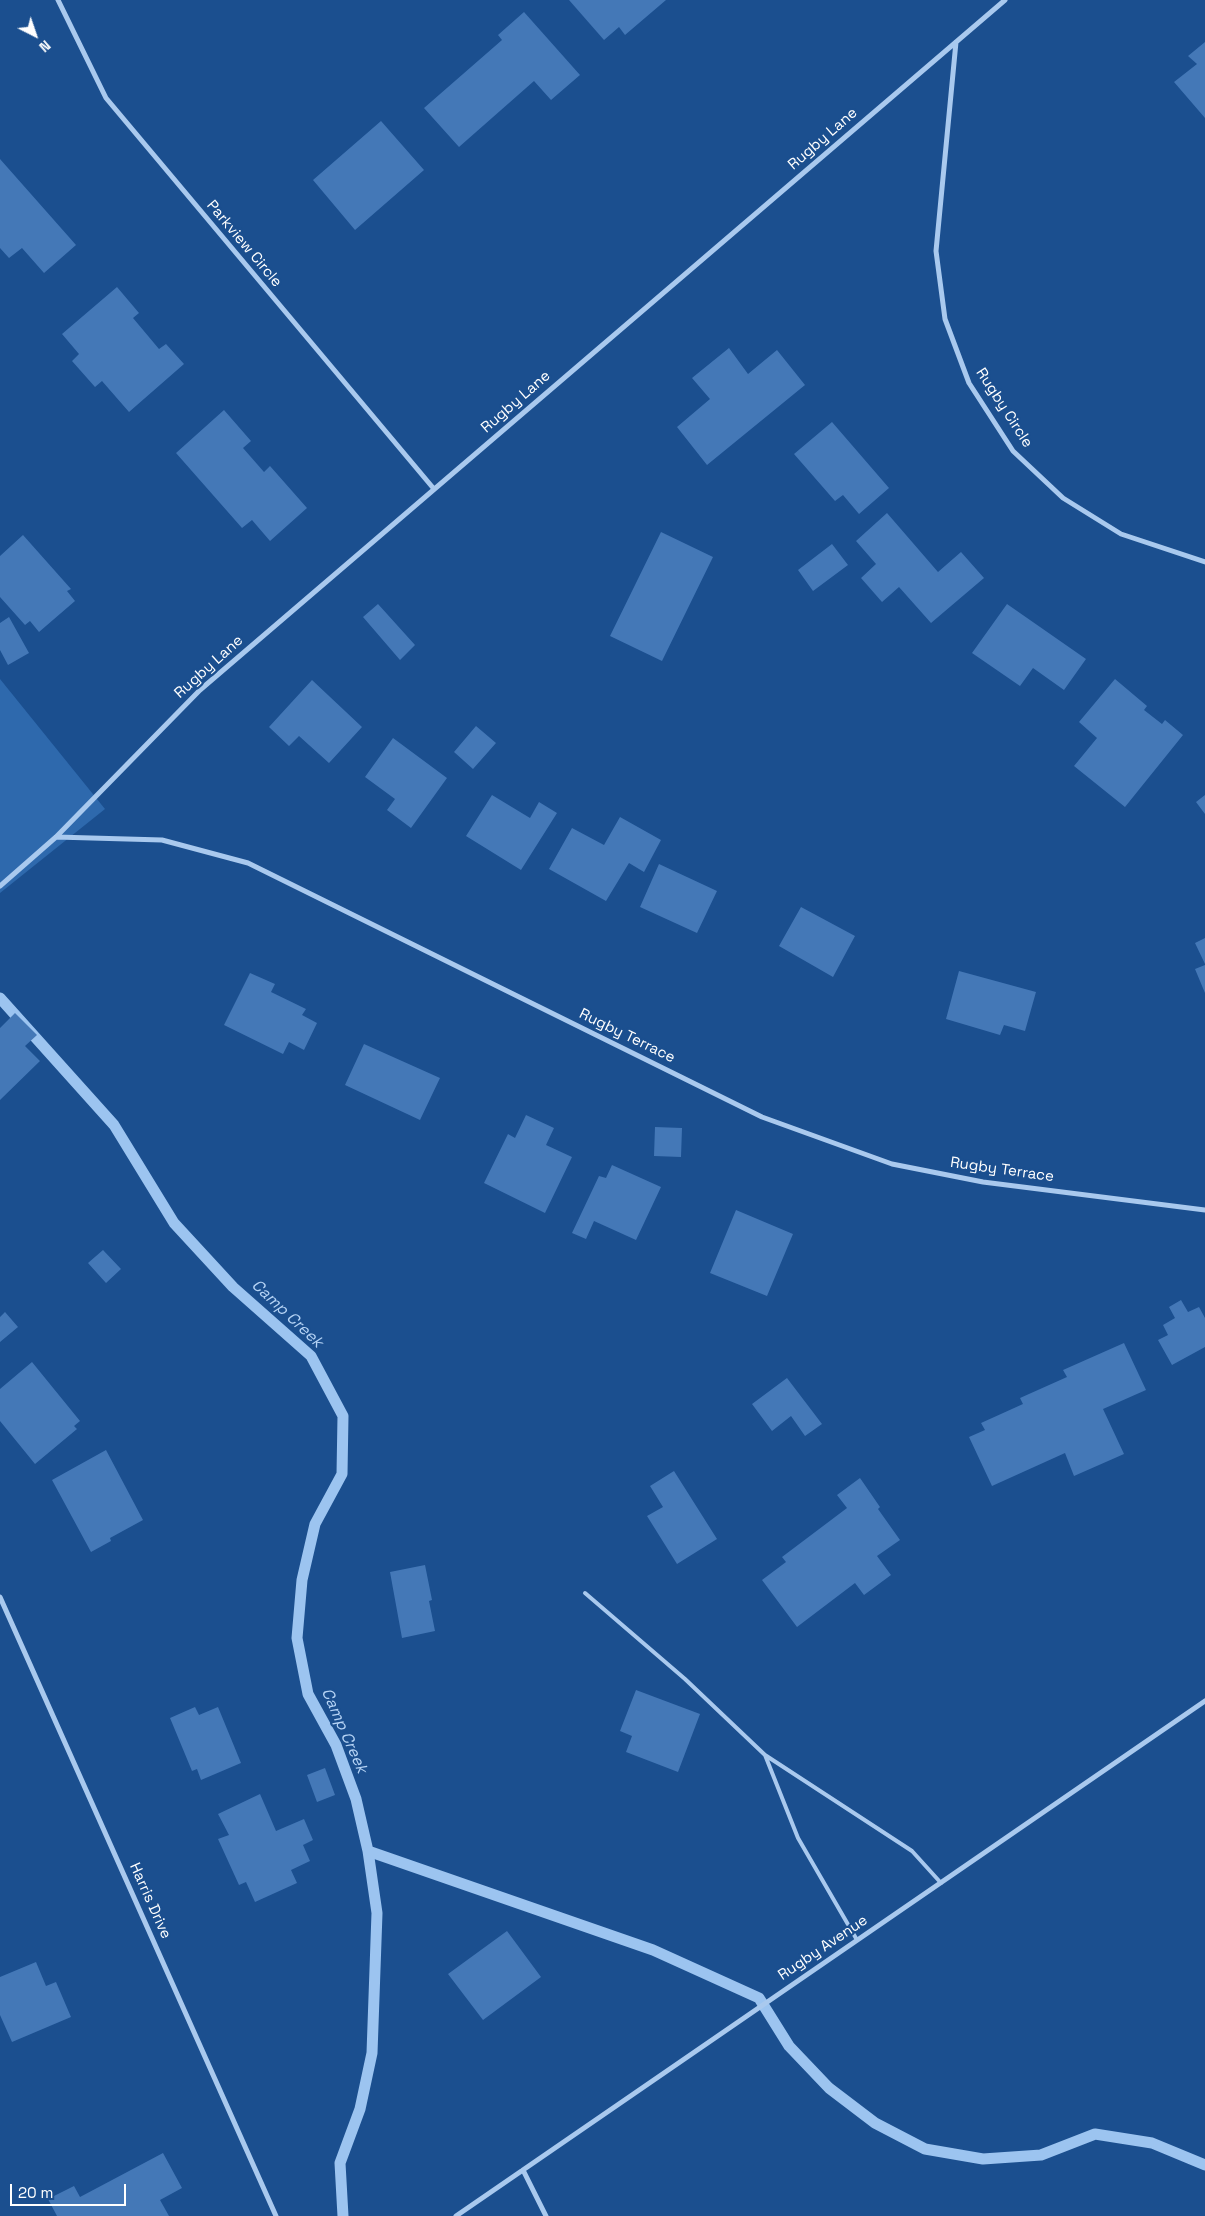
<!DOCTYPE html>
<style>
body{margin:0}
#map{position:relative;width:1205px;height:2216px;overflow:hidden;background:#1b4f8f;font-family:"Space Grotesk",sans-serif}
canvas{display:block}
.north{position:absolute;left:10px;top:10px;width:50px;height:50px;-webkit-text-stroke:4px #1b4f8f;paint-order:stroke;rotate:139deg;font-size:14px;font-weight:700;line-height:20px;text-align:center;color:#fff}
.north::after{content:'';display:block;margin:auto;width:18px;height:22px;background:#fff;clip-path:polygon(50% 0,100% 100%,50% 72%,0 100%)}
.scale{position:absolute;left:10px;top:2184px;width:116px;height:22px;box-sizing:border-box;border:2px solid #fff;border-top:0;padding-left:6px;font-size:15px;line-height:18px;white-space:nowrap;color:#fff;-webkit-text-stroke:4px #1b4f8f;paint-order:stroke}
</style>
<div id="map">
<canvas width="1205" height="2216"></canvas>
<div class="north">N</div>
<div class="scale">20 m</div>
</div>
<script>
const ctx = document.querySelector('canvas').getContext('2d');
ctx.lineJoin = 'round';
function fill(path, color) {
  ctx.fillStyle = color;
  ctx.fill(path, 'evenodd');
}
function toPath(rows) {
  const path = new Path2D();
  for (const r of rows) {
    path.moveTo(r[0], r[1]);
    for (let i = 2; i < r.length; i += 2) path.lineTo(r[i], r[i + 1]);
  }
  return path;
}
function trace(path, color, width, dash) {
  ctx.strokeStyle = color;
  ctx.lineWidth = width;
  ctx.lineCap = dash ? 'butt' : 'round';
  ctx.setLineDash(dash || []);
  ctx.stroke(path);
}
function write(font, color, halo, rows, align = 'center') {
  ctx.font = font + ' "Space Grotesk",sans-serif';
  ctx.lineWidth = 4.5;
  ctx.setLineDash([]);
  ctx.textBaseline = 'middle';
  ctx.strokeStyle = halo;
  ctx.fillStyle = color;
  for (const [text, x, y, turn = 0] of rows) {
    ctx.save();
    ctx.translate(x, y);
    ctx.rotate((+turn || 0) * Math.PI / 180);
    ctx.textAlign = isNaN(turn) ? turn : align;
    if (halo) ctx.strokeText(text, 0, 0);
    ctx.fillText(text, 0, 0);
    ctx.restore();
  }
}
fill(toPath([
 [0,679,105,809,0,893]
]), '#2e69ad');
trace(toPath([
 [0,998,114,1125,174,1223,233,1287,311,1356,343,1416,342,1474,315,1524,302,1580,297,1638,308,1694,336,1745,356,1799,368,1851,377,1913,372,2053,360,2109,340,2163,343,2216],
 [368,1851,653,1950,759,1998,789,2046,829,2088,875,2123,925,2149,983,2159,1041,2155,1095,2134,1152,2143,1205,2165]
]), '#9cc4f0', 11);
fill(toPath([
 [569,0,666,0,625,35,619,27,604,40],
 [524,12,580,75,551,100,534,81,459,147,424,108,502,40,498,35],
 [1205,42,1205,118,1174,82,1197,64,1188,56],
 [381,121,424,170,355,230,313,180],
 [0,159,76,245,44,273,22,248,9,258,0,248],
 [117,287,139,313,133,318,159,349,166,344,184,364,129,412,102,381,95,387,72,361,79,354,62,334],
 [729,348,748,374,777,350,805,385,707,465,677,427,710,399,692,378],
 [224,410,251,441,243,448,264,472,270,466,307,508,270,541,252,520,242,528,176,453],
 [832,422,889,488,859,514,843,495,835,501,794,454],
 [887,513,938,572,961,552,984,578,931,623,899,587,882,602,861,578,876,564,856,541],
 [661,532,713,557,662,661,610,636],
 [23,535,71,589,67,591,75,601,39,632,30,621,25,625,0,597,0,556],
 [832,544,848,565,813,591,798,570],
 [378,604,415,645,400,660,363,617],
 [1007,604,1086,659,1064,690,1033,668,1020,686,972,653],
 [9,617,29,653,8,665,0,650,0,623],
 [1115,679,1147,706,1144,710,1162,724,1165,720,1183,735,1125,807,1074,766,1097,738,1079,722],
 [312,680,362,727,329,763,299,736,289,746,269,727],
 [476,726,496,743,473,769,454,752],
 [393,738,447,778,411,828,387,810,395,799,365,777],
 [492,795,530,818,539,802,557,813,521,870,466,836],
 [1205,795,1205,814,1196,802],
 [620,817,661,840,644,872,629,863,606,901,549,869,572,828,604,845],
 [659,864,717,891,697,933,640,907],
 [801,907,855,936,833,977,779,946],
 [1205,938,1205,964,1195,943],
 [1205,965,1205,993,1195,969],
 [959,971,1036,992,1025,1031,1004,1025,1000,1035,946,1019],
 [250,973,275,984,271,992,306,1009,302,1015,317,1023,304,1050,289,1042,283,1054,224,1025],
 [15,1013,37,1035,25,1046,40,1061,0,1100,0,1028],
 [364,1044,440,1078,420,1120,345,1085],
 [526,1115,554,1128,546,1145,572,1157,545,1213,484,1183,508,1134,515,1138],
 [655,1127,682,1128,681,1157,654,1156],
 [612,1165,661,1187,636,1240,594,1221,586,1239,572,1233,599,1176,606,1178],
 [736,1210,793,1234,767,1296,710,1273],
 [103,1250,121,1269,106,1283,88,1263],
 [1181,1300,1188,1312,1199,1307,1205,1318,1205,1347,1172,1365,1158,1340,1168,1335,1163,1325,1175,1318,1169,1307],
 [5,1312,18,1327,0,1342,0,1317],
 [1124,1343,1146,1390,1103,1409,1124,1454,1074,1476,1065,1453,992,1486,969,1437,985,1430,981,1423,1023,1404,1020,1398,1067,1377,1063,1370],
 [32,1362,80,1421,74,1426,77,1429,35,1464,0,1421,0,1389],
 [787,1378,822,1424,805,1436,791,1416,772,1431,752,1404],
 [106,1450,143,1520,110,1538,111,1541,91,1552,52,1480],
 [674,1471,717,1539,677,1564,647,1516,663,1507,650,1486],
 [860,1478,880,1507,878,1509,900,1540,877,1556,891,1575,864,1595,855,1583,797,1627,762,1580,786,1562,782,1557,847,1508,837,1495],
 [425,1565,432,1600,429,1601,435,1631,402,1638,390,1572],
 [636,1690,700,1714,678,1772,626,1752,632,1736,620,1731],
 [195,1707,199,1715,218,1707,241,1763,201,1780,197,1769,192,1771,170,1718],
 [325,1768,335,1795,317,1802,307,1775],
 [260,1794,276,1831,304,1819,313,1840,303,1845,310,1861,291,1870,297,1883,255,1902,246,1882,239,1885,218,1839,229,1835,218,1814],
 [507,1931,541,1977,483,2020,448,1974],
 [36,1962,46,1986,56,1982,71,2017,12,2042,0,2015,0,1977],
 [163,2153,182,2188,160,2200,169,2216,57,2216,48,2199,74,2186,80,2197]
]), '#4478b7');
trace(toPath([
 [585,1593,685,1679,765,1755,912,1851,941,1883],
 [765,1755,798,1838,857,1940]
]), '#a9c9ee', 4);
trace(toPath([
 [58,0,106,98,434,489],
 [956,42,936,251,945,319,969,383,1013,451,1063,498,1121,534,1205,562],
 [56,837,162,840,248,863,762,1117,892,1164,983,1182,1205,1210],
 [0,886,56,837,200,690,1005,0],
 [0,1597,276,2216],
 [523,2170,546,2216],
 [456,2216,1205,1701]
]), '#a9c9ee', 5);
write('15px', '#fff', '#1b4f8f', [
 ["Rugby Lane",823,139,-41],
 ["Parkview Circle",244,244,50],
 ["Rugby Lane",516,402,-41],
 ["Rugby Circle",1004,408,57],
 ["Rugby Lane",209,667,-42],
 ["Rugby Terrace",627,1036,26],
 ["Rugby Terrace",1002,1170,8],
 ["Harris Drive",150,1901,66],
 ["Rugby Avenue",823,1948,-34]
]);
write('italic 16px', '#b5d3f5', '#1b4f8f', [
 ["Camp Creek",287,1314,43],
 ["Camp Creek",344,1731,66]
]);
</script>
